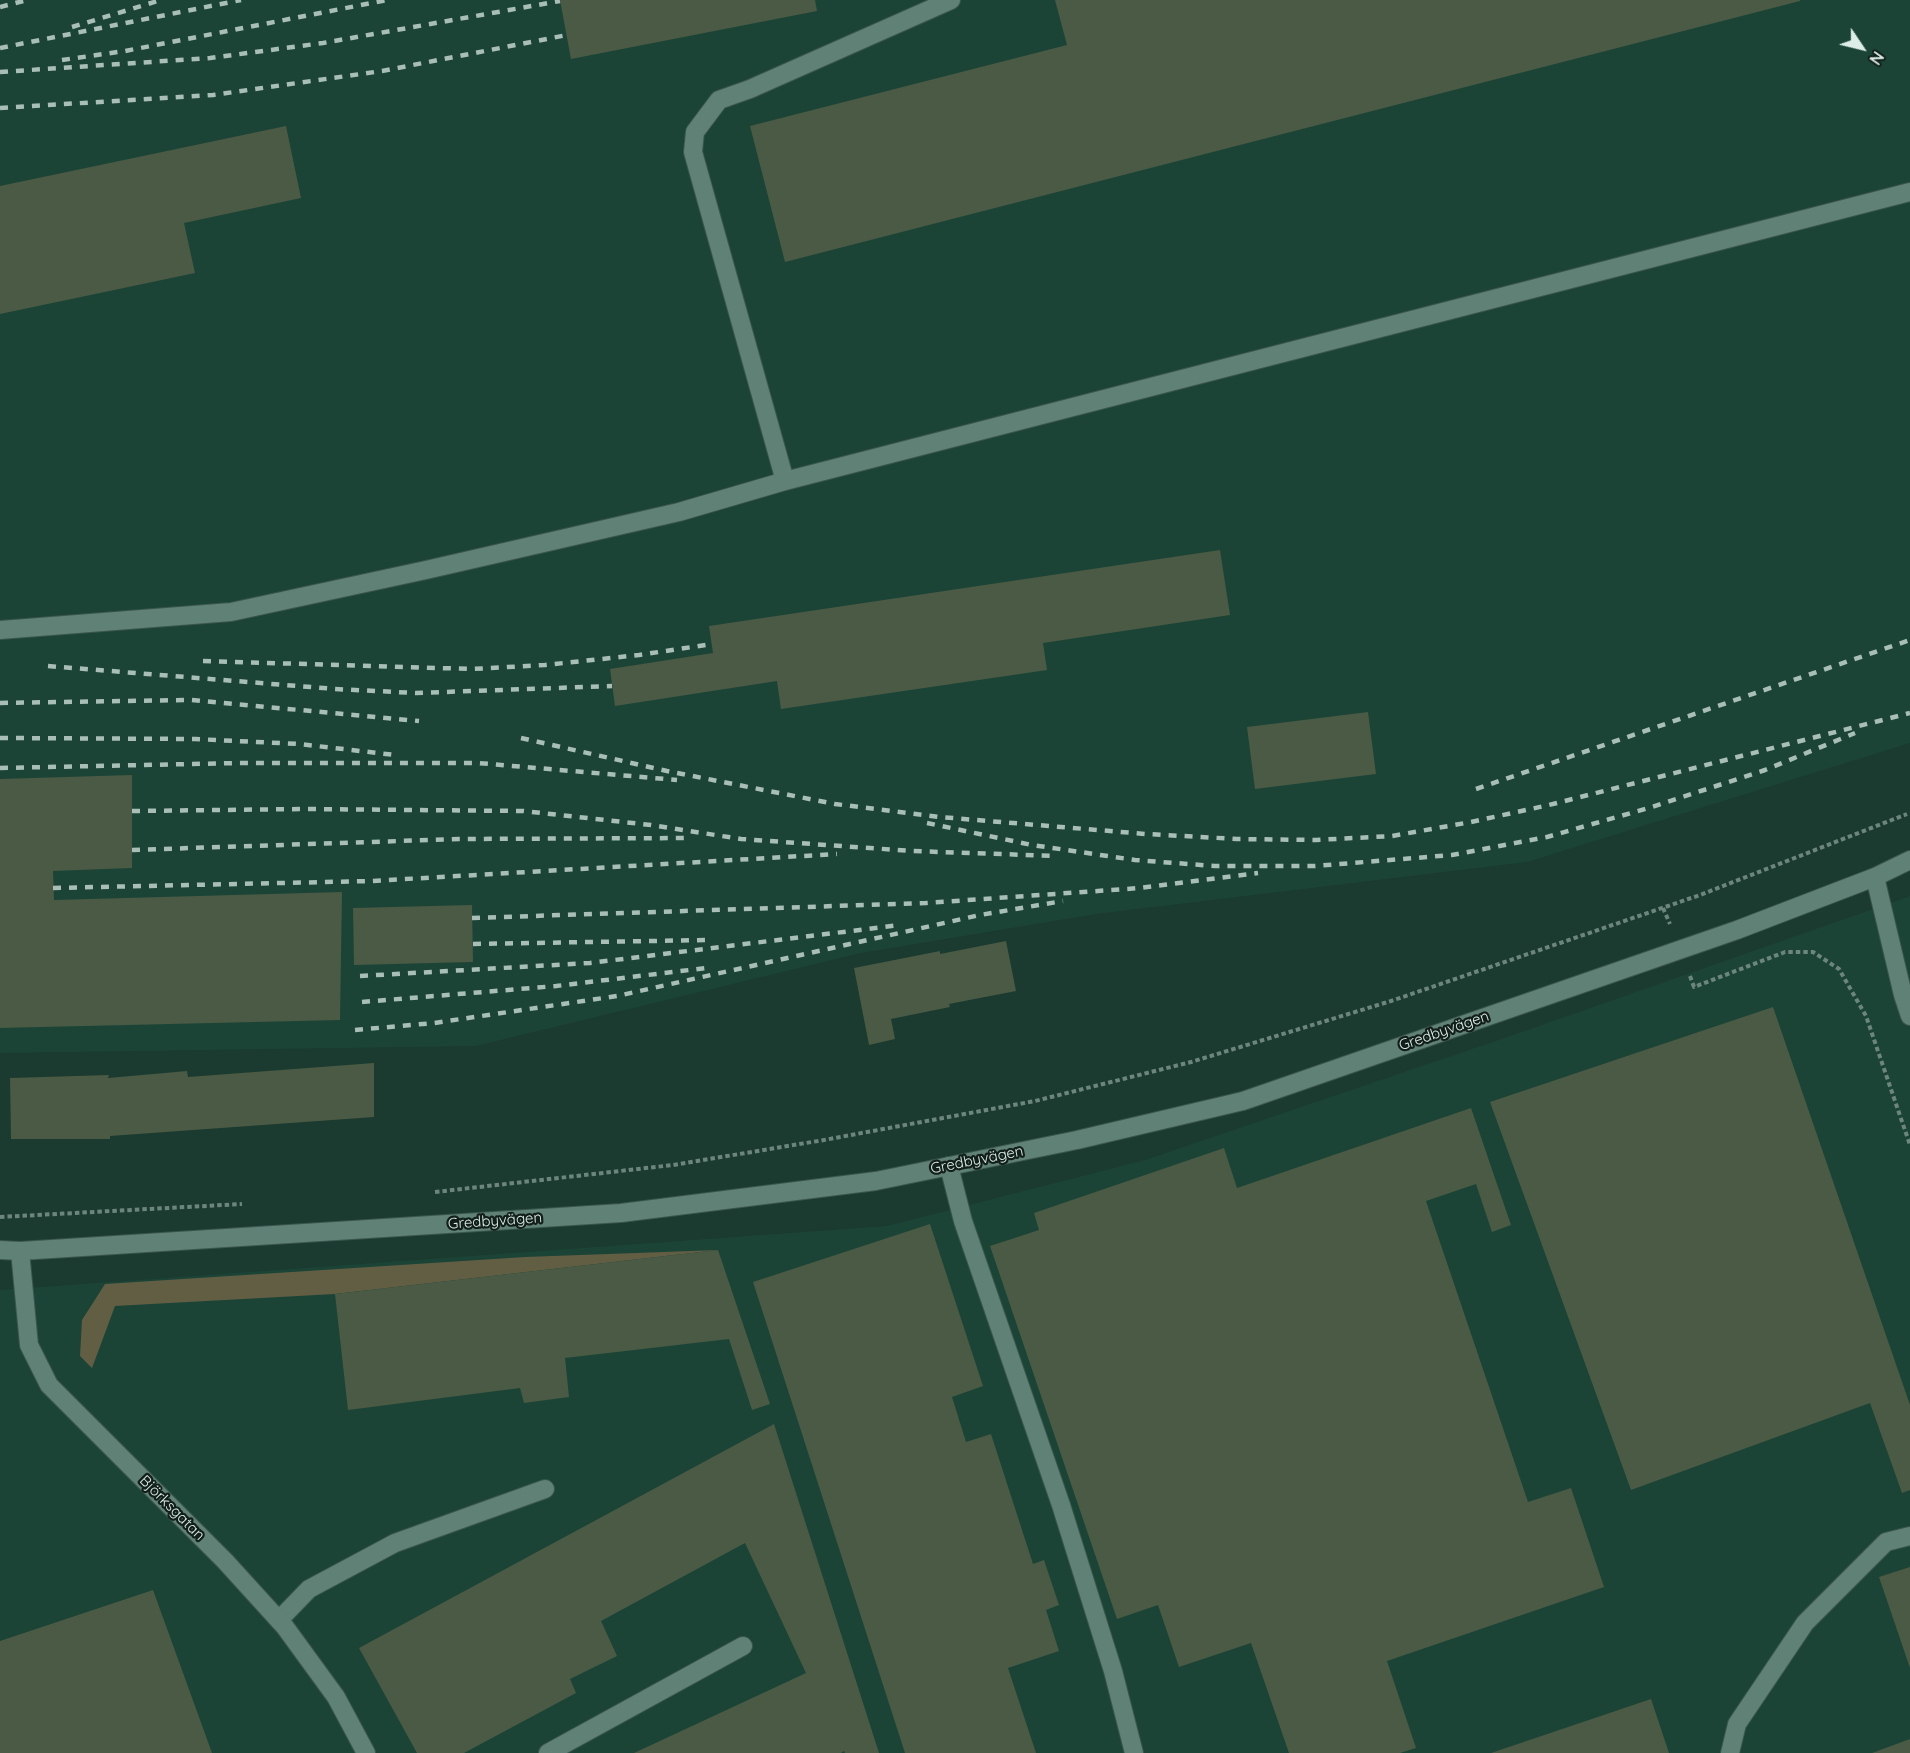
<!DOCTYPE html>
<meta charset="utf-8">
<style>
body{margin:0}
#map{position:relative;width:1910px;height:1753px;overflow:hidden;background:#1b3a30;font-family:Quicksand,sans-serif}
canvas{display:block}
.north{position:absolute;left:1832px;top:18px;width:60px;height:60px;-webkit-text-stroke:4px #111e19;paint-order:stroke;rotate:125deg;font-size:16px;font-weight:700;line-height:24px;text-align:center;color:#dceee7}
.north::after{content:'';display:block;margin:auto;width:21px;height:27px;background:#dceee7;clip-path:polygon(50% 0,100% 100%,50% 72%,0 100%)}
</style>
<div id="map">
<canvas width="1910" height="1753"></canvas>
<div class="north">N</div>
</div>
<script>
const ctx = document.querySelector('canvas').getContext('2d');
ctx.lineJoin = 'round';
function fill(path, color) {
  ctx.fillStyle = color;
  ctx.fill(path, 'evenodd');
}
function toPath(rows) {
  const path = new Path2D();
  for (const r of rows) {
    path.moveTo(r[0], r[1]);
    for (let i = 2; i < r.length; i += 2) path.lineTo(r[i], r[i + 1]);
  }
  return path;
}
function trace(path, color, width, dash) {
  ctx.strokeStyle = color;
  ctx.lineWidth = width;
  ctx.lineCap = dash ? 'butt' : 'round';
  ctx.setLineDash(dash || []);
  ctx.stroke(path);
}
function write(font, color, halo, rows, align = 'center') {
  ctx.font = font + ' Quicksand,sans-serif';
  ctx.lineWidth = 4.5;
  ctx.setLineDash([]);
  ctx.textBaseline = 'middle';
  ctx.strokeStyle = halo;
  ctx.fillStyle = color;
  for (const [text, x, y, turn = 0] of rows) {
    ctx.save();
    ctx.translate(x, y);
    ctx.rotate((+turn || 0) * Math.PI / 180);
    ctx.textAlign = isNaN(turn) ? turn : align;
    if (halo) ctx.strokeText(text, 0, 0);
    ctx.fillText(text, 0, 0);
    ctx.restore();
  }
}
fill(toPath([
 [0,0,1910,0,1910,743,1527,862,1096,914,861,953,476,1046,0,1053],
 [1910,896,1910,1753,0,1753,0,1290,887,1226,1145,1160,1516,1034]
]), '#1b4437');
fill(toPath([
 [718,1250,335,1294,115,1306,92,1368,80,1356,82,1320,105,1284,525,1257]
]), '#615e44');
fill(toPath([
 [560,0,815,0,817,11,571,59],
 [1055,0,1800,0,1800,1,785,262,750,126,1067,45],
 [286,126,301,198,184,223,195,273,0,314,0,186],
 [1220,550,1230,615,1043,643,1047,670,781,709,777,681,615,706,610,669,713,653,709,626],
 [1368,712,1376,774,1255,789,1247,727],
 [132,775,132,868,53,871,54,900,342,892,340,1020,0,1028,0,779],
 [472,905,473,962,354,965,353,908],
 [1006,941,1016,991,949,1004,950,1007,891,1019,895,1039,869,1045,854,968,940,951,940,954],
 [1773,1007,1910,1405,1910,1490,1902,1493,1870,1403,1631,1490,1490,1102],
 [374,1063,374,1117,110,1136,110,1139,11,1139,10,1078,109,1075,108,1078,187,1071,188,1077],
 [1471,1108,1511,1225,1492,1232,1476,1184,1426,1201,1528,1502,1571,1488,1604,1587,1387,1661,1416,1748,1400,1753,1289,1753,1251,1643,1179,1667,1158,1605,1117,1619,990,1246,1039,1230,1034,1213,1224,1148,1237,1188],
 [930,1224,983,1386,952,1397,966,1442,991,1434,1033,1564,1044,1560,1059,1605,1046,1610,1059,1651,1008,1668,1036,1753,905,1753,753,1282],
 [718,1250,770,1404,752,1410,729,1339,565,1358,569,1397,524,1403,520,1388,348,1410,335,1294],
 [774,1424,879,1753,845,1753,844,1751,841,1753,634,1753,806,1673,745,1543,601,1621,617,1656,570,1679,576,1693,464,1753,417,1753,359,1648],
 [1910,1567,1910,1668,1879,1577],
 [153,1590,212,1753,0,1753,0,1641],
 [1651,1699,1669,1753,1491,1753],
 [1910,1739,1910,1753,1872,1753]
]), '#4a5a44');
const lane = toPath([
 [785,481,693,152,695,132,719,100,750,89,951,0],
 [0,630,231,612,426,570,679,512,785,481,1910,192],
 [949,1166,963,1221,1061,1505,1113,1671,1134,1753],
 [279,1620,309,1589,395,1543,545,1489],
 [548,1753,743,1646],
 [1730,1753,1737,1724,1805,1623,1886,1542,1910,1536]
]);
const street = toPath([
 [1875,877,1903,995,1910,1016],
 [0,1250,20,1251,621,1213,876,1181,1077,1140,1243,1101,1737,930,1875,877,1910,860],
 [20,1251,29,1345,49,1385,225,1561,285,1627,336,1697,366,1753]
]);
trace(lane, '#3b564e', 20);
trace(street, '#3b564e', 20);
trace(toPath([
 [1663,908,1670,924],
 [1690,976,1694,987,1785,952,1813,952,1839,969,1866,1016,1910,1145],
 [435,1192,673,1165,824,1140,1035,1101,1191,1062,1391,1001,1700,895,1907,814],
 [0,1217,242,1204]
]), '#6c867d', 4, [4.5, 3]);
trace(lane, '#608175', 18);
trace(street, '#608175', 18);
trace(toPath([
 [0,7,27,0],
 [72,27,161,0],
 [0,48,241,0],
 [62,60,125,51,387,0],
 [0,72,210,58,323,43,560,1],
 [0,108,213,95,382,71,567,35],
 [203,661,472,669,545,665,639,655,712,644],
 [48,666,335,689,416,693,612,686],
 [0,703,191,700,419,721],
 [0,738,195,739,299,744,395,755],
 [521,738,667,771,835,804,940,817,1146,834,1237,839,1316,840,1392,836,1471,822,1549,805,1910,713],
 [0,768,238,763,478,763,677,780],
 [1476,789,1910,640],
 [132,811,305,809,523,811,651,825,741,839,912,851,1057,856],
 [927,823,1032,845,1135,860,1215,866,1315,866,1452,855,1547,837,1652,807,1765,770,1855,733],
 [132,850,459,839,690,838],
 [53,888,372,881,837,854],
 [472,918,926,903,1140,888,1258,873],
 [473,944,709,940],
 [360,976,590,963,900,925],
 [362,1002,556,986,706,968],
 [355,1030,434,1023,617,996,980,915,1063,901]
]), '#a8beb6', 4.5, [8, 8]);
write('15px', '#dceee7', '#111e19', [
 ["Gredbyvägen",1444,1031,-19],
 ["Gredbyvägen",977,1160,-11],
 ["Gredbyvägen",495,1221,-4],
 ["Björksgatan",172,1508,45]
]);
</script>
